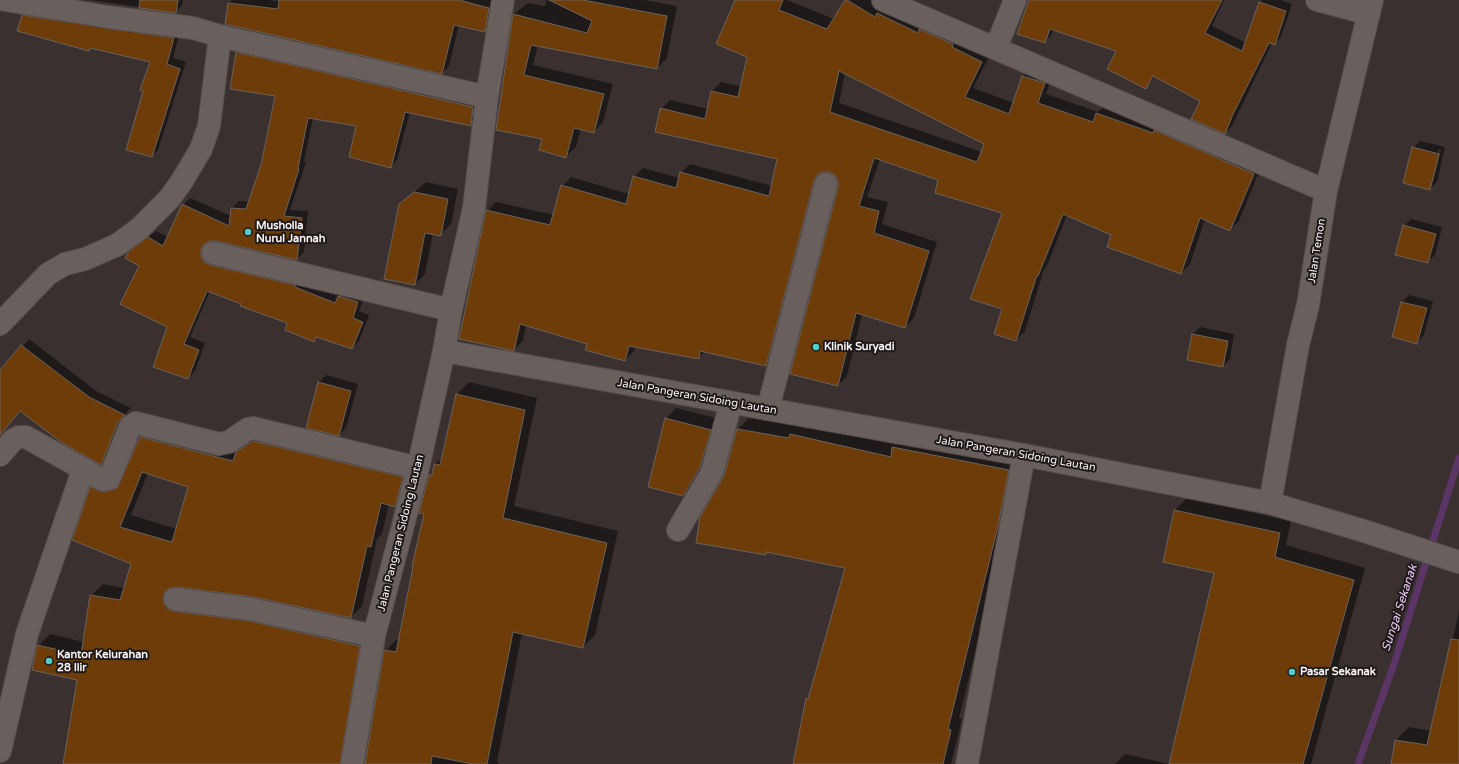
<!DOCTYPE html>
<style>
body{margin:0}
canvas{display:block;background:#39302f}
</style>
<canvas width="1459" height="764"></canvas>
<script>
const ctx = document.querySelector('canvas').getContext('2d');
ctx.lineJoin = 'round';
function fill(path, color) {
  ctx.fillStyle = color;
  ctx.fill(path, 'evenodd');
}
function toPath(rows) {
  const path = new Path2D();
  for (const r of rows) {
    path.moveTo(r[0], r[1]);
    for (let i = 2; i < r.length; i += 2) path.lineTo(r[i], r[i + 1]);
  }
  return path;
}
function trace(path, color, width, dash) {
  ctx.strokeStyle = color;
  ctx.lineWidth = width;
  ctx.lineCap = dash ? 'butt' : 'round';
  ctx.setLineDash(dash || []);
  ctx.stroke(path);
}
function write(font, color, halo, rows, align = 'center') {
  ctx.font = font + ' "Varela Round",sans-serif';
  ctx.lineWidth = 4;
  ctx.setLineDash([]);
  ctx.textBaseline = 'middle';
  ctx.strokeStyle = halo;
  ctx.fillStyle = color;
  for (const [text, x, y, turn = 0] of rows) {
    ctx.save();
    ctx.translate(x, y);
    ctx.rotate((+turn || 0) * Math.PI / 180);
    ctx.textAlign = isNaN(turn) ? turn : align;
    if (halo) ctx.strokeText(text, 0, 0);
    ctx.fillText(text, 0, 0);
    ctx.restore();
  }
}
fill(toPath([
 [90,0,183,0,182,5,175,12],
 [232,0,268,0,366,12,368,0,492,0,492,24,485,31,459,25,449,66,442,73,229,3],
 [546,0,644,0,677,6,667,58,657,68,538,45,533,65,613,84,603,122,594,132,581,128,576,147,566,156,543,138,497,129,514,14,528,3,545,6],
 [737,0,787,0,834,19,846,0,871,0,883,8,991,53,973,88,1014,103,1023,76,1032,67,1053,74,1046,94,1098,112,1106,104,1262,164,1239,221,1230,230,1205,219,1190,264,1181,273,1112,234,1067,215,1047,266,1044,269,1025,331,1016,340,1003,309,1003,212,940,180,880,159,867,197,888,202,882,224,937,242,914,318,905,327,862,314,847,376,838,385,839,181,836,175,829,171,823,171,775,356,766,365,705,351,698,358,635,346,634,351,625,360,588,343,526,325,523,341,514,350,487,211,496,202,554,215,562,186,571,177,629,194,634,177,643,168,680,178,681,173,690,164,772,186,778,159,661,109,670,100,708,109,712,91,721,82,742,87,748,56],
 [845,73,986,143,982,152,839,103],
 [1030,0,1224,0,1212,26,1246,43,1262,0,1280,0,1292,4,1281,37,1274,44,1272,43,1232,126,1225,133,1201,101,1155,76,1146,88,1117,51,1054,29,1051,35,1045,42],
 [29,9,180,32,173,58,186,62,158,150,151,156,145,91,151,61,91,48,89,50,23,16],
 [244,46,480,100,478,118,471,125,410,112,397,160,390,167,357,126,313,118,304,161,306,162,290,210,308,211,304,252,297,259,216,240,209,240,208,250,301,280,340,295,346,289,365,295,359,311,369,315,359,341,352,348,318,336,314,340,289,322,210,291,190,337,205,343,195,371,188,378,168,326,140,265,130,252,156,231,168,237,183,205,190,198,231,216,232,208,239,201,249,202,262,166,276,95,236,53],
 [1420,141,1445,147,1437,182,1430,189,1413,148],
 [1439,149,1441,149,1433,182,1431,182],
 [426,182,458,189,451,224,440,235,433,233,425,274,415,284,400,204],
 [1411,219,1442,227,1435,255,1427,262,1404,226],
 [1409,295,1433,301,1424,335,1417,343,1393,336,1402,302],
 [1200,327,1234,334,1230,359,1223,366,1193,334],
 [29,339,96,391,131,408,125,414,108,457,101,463,21,410,9,423,0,416,0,372],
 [326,375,358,384,346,428,339,435,307,427,319,382],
 [469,382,537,398,514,506,618,531,595,635,583,647,522,633,497,762,499,762,498,764,371,764,385,651,397,639,400,639,425,513,430,475,434,471,435,464,442,458,457,394],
 [676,408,720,419,710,456,694,484,683,495,666,419],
 [749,418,799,426,802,423,897,445,905,437,1019,459,1009,514,959,718,962,719,951,764,794,764,807,698,810,695,846,567,768,551,765,554,725,476,738,429],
 [152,426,241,449,265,430,414,466,406,494,395,506,389,504,382,534,377,539,362,606,351,617,254,596,174,586,175,592,371,635,356,764,64,764,78,679,38,646,50,634,84,642,91,596,103,584,125,588,132,563,91,488,103,476,117,481,122,480,140,437],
 [148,473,189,487,177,529,131,515],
 [1187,498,1291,521,1286,545,1365,568,1311,764,1170,764,1216,572,1175,510],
 [1459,611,1459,764,1393,764,1396,740,1409,727,1432,731],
 [1125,754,1169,764,1115,764]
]), '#0007');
trace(toPath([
 [1358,764,1394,664,1459,458]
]), '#5b3565', 7);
const building = toPath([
 [140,0,178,0,176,13,139,8,140,0],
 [279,0,459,0,489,8,485,32,454,25,442,74,225,24,228,3,278,9,279,0],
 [549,0,583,0,667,16,657,69,531,45,524,75,604,94,594,133,574,128,566,158,539,150,542,139,496,130,513,14,587,33,592,21,549,0],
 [735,0,783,0,779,10,827,29,845,0,847,0,875,17,877,13,918,33,919,29,953,44,952,47,982,62,965,97,1009,114,1022,76,1045,83,1038,103,1093,122,1096,113,1153,133,1154,130,1254,174,1230,231,1200,218,1181,274,1107,247,1111,235,1063,214,1038,276,1037,275,1016,341,994,334,1002,309,970,299,1002,213,935,193,938,180,874,158,859,206,879,211,874,233,929,251,905,328,856,313,838,386,790,374,838,187,838,181,835,175,829,172,823,172,817,175,814,181,766,366,700,351,699,359,629,346,625,361,585,350,587,344,520,324,514,351,459,339,486,210,550,225,561,185,626,204,633,176,676,188,680,172,769,196,777,159,655,132,660,108,705,119,711,91,738,97,747,57,716,44,735,0],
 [839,71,984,144,977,162,830,112,839,71],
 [1029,0,1222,0,1205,33,1242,51,1259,2,1286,11,1275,45,1269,43,1233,114,1225,134,1191,119,1200,101,1153,76,1146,89,1107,69,1116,51,1050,29,1045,43,1017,34,1029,0],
 [22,15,174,38,167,64,180,69,152,157,126,150,143,91,140,90,150,62,90,48,89,51,17,31,22,15],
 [236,52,473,107,471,126,405,112,391,168,349,157,356,126,308,118,298,168,299,169,284,216,302,218,297,260,216,241,210,241,204,244,201,250,201,256,204,262,210,265,295,285,295,287,335,303,338,296,358,302,353,318,363,322,352,349,316,337,314,342,285,330,287,323,240,306,241,304,207,291,184,344,199,350,188,379,153,367,167,327,120,304,139,266,125,258,129,251,148,237,163,246,182,204,229,226,231,208,246,209,261,165,275,96,230,89,236,52],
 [1412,147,1439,154,1430,190,1403,183,1412,147],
 [414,192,448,199,441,236,425,233,415,285,384,279,399,204,414,192],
 [1403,225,1436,234,1428,263,1395,255,1403,225],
 [1401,302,1427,308,1417,344,1392,337,1401,302],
 [1192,334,1228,341,1223,367,1187,360,1192,334],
 [21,345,89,397,125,415,118,422,101,465,61,442,20,411,0,435,0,370,21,345],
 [318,382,351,391,339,436,306,428,318,382],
 [456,394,525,410,503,518,607,543,583,648,513,632,487,764,473,764,432,756,431,764,365,764,384,650,396,652,413,567,412,566,424,514,419,513,429,475,432,475,434,464,440,465,456,394],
 [665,418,711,430,700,467,683,496,648,487,665,418],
 [737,429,789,438,790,434,891,457,892,447,1009,470,998,526,948,729,951,730,943,764,793,764,806,698,808,699,845,568,766,552,766,555,696,543,700,517,724,476,737,429],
 [140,437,233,461,236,452,253,441,403,477,395,507,381,503,371,547,367,546,351,618,254,597,177,587,170,588,165,591,163,597,164,604,168,609,173,611,249,621,360,646,340,764,63,764,77,680,32,670,37,645,81,655,90,595,120,600,131,564,72,540,90,487,105,492,117,488,140,437],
 [142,472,188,487,172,542,120,527,142,472],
 [1174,510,1280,533,1275,557,1354,580,1303,764,1169,764,1214,573,1163,562,1174,510],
 [1451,639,1459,640,1459,764,1391,764,1395,740,1427,745,1451,639]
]);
fill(building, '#6d3c09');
trace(building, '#69625c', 1);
const street = toPath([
 [5,0,108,17,193,28,220,36,487,97],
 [883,0,1326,191],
 [1317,0,1369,14],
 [996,48,1015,0],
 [213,253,451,310],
 [0,324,48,274,65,264,85,259,117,245,139,229,169,199,182,181,201,149,209,126,220,36],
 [444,351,451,310,474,208,487,97,503,0],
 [768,409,826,184],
 [0,455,13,440,19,437,26,437,103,480,109,479,130,427,136,423,219,444,229,442,248,429,253,428,418,468],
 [1270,503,1298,345,1308,305,1326,191,1372,0],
 [678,530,712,472,731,403],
 [175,599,251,609,374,636],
 [0,751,27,634,83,470],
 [967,764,1024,455]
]);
const secondary = toPath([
 [352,764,374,636,418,468,444,351,1024,455,1270,503,1364,531,1459,562]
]);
trace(street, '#544d4c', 24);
trace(secondary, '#544d4c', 24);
trace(street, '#695f5d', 22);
trace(secondary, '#695f5d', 22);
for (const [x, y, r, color] of [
 [248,232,4,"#53cdca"],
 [816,347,4,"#53cdca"],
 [49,661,4,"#53cdca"],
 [1292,672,4,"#53cdca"]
]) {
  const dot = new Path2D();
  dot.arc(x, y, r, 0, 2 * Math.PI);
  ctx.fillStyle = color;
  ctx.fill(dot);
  trace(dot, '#1d1919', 1.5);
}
write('bold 11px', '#f9f3f2', '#1d1919', [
 ["Musholla",256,226],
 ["Nurul Jannah",256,239],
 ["Klinik Suryadi",824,347],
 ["Kantor Kelurahan",57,655],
 ["28 Ilir",57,668],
 ["Pasar Sekanak",1300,672]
], 'left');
write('11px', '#f9f3f2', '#1d1919', [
 ["Jalan Temon",1317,251,-81],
 ["Jalan Pangeran Sidoing Lautan",697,397,10],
 ["Jalan Pangeran Sidoing Lautan",1016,454,10],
 ["Jalan Pangeran Sidoing Lautan",401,533,-76]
]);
write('italic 12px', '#ecc8f5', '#1d1919', [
 ["Sungai Sekanak",1400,608,-72]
]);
</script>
